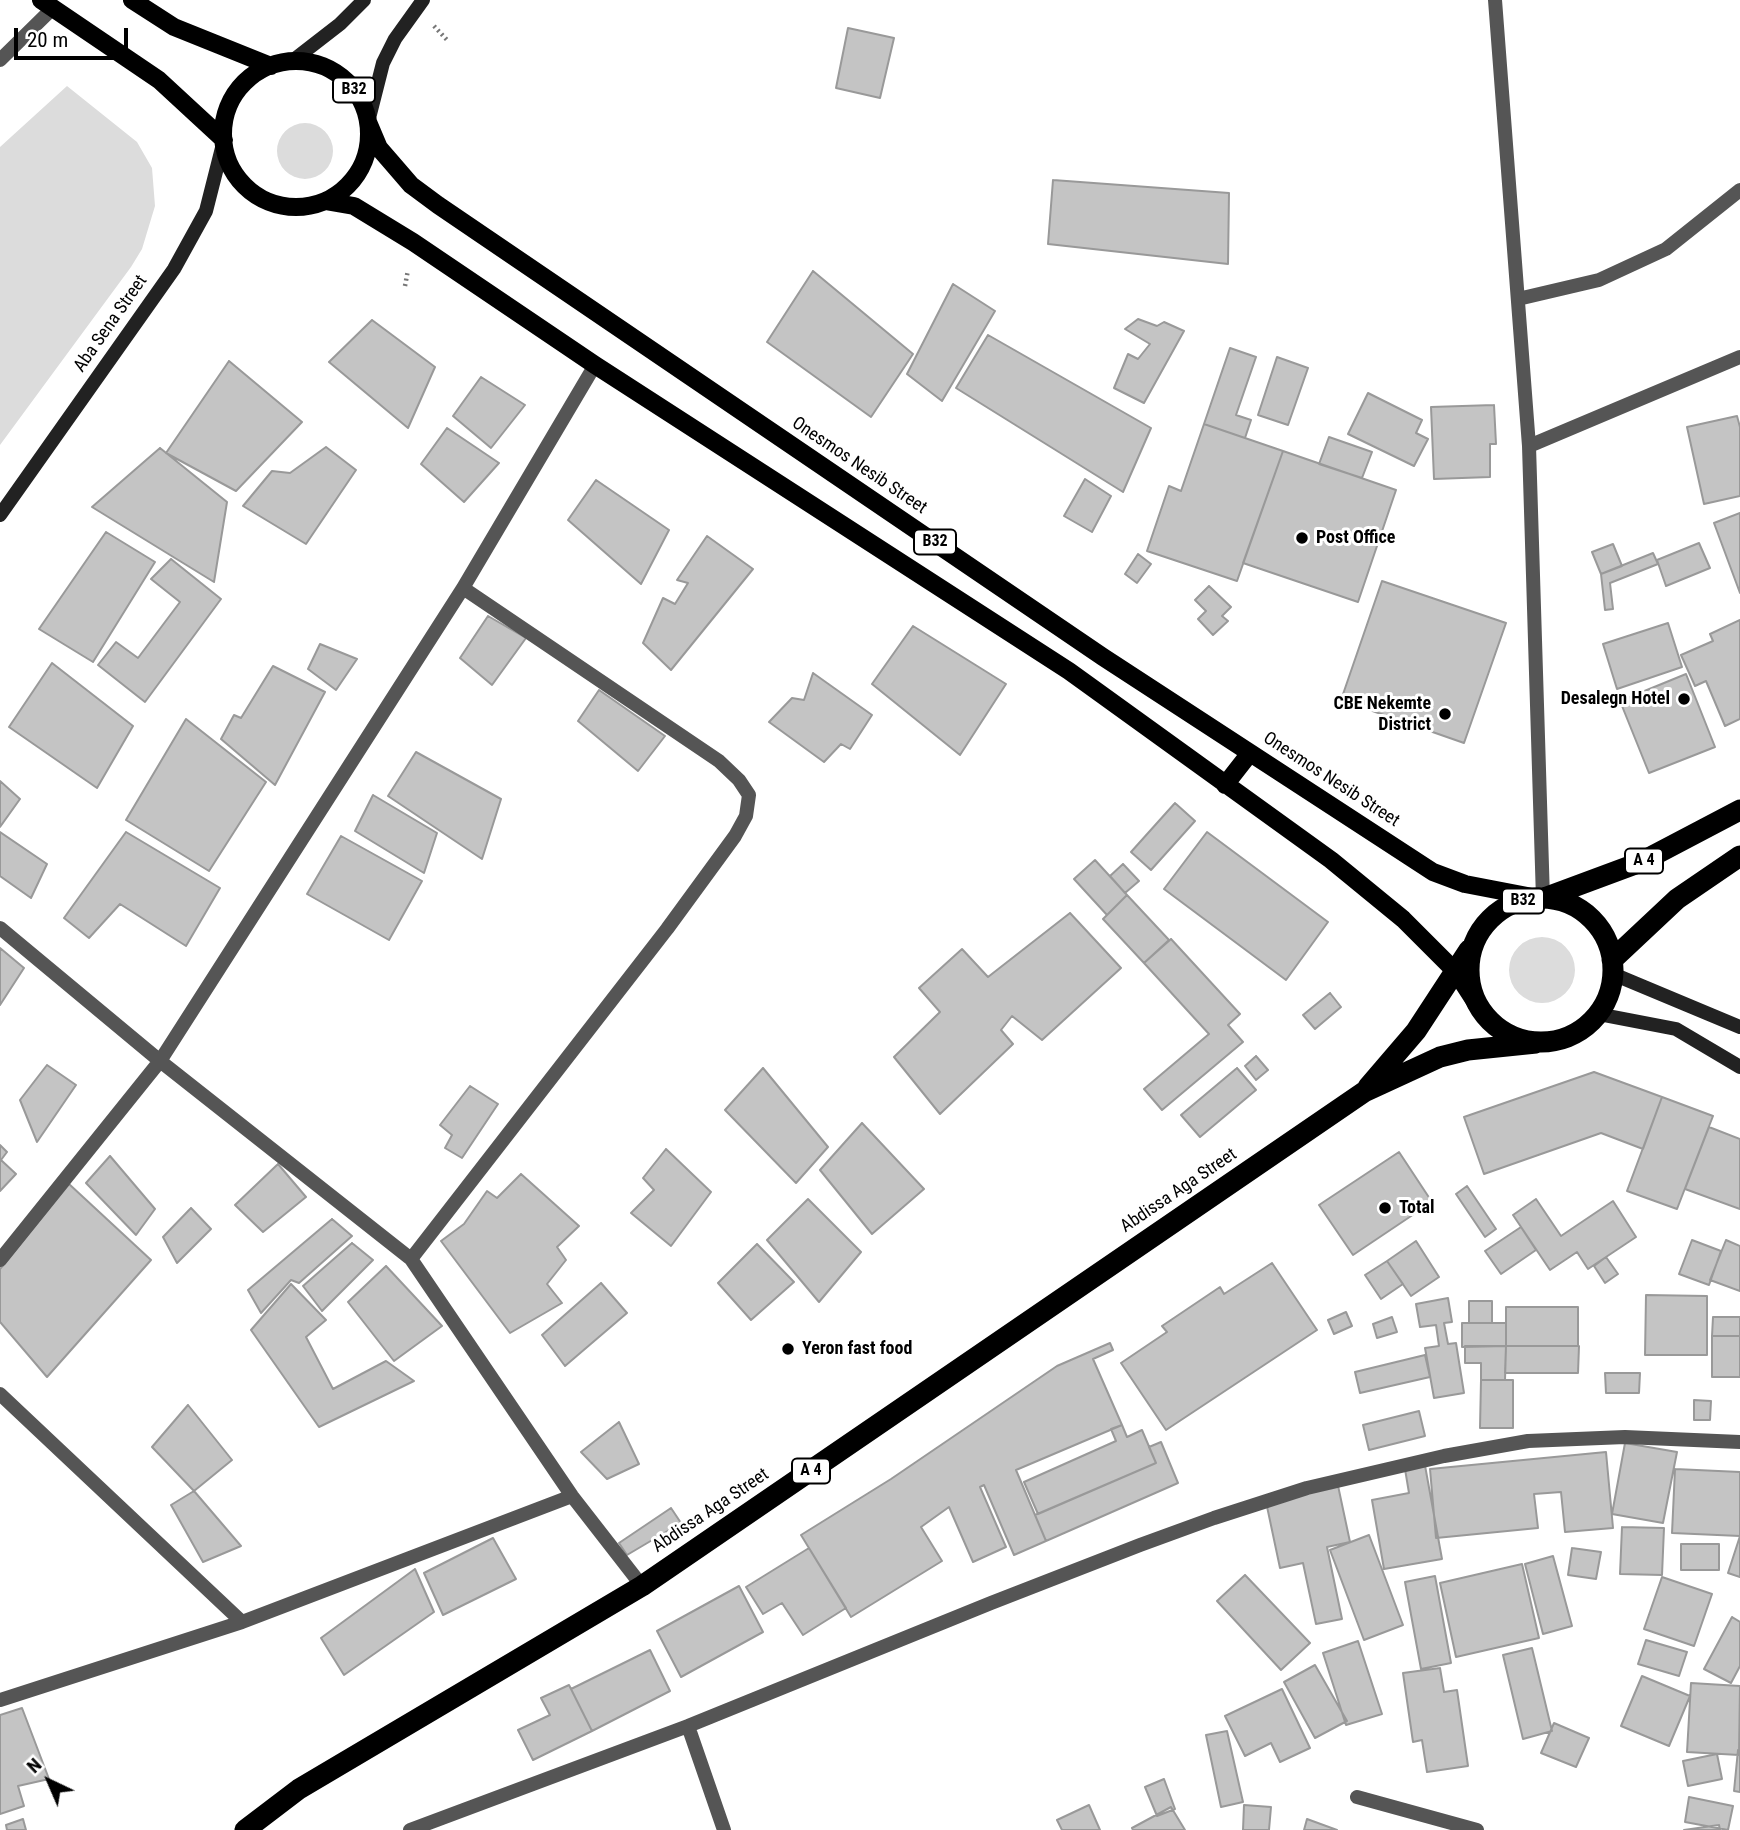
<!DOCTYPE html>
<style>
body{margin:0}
#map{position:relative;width:1740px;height:1830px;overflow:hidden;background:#fff;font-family:"Roboto Condensed",sans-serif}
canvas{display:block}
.north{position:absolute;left:14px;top:1746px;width:70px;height:70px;-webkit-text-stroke:5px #fff;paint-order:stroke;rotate:316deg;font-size:19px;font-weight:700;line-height:28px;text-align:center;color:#000}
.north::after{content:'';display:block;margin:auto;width:24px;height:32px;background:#000;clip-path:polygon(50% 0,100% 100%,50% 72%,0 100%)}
.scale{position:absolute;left:14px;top:28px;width:114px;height:32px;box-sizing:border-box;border:4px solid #000;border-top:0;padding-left:9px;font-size:21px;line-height:24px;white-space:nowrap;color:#000;-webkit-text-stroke:5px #fff;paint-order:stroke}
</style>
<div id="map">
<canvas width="1740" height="1830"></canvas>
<div class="north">N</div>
<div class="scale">20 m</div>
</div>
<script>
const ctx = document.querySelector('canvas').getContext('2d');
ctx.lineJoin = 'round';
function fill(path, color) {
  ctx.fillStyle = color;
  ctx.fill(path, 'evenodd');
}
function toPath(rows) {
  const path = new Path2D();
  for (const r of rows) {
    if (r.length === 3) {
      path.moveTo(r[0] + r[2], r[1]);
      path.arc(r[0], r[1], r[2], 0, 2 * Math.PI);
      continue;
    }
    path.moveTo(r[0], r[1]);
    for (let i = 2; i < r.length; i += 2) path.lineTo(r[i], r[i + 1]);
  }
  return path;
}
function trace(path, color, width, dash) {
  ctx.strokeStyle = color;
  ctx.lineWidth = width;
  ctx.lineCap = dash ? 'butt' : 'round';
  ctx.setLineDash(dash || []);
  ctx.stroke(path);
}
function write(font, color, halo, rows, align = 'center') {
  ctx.font = font + ' "Roboto Condensed",sans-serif';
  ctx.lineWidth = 6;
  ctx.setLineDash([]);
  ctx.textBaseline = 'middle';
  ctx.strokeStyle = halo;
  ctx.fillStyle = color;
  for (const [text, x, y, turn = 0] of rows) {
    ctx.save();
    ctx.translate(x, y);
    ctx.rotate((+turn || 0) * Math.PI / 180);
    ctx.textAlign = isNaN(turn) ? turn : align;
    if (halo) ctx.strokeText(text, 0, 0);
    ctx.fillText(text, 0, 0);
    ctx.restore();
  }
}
fill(toPath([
 [67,86,137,142,152,168,155,206,142,249,131,267,0,445,0,147],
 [305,151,28],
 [1542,970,33]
]), '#dcdcdc');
const building = toPath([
 [848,28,894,38,880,98,836,88,848,28],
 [1053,180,1229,193,1228,264,1048,244,1053,180],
 [813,271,913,354,871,417,767,342,813,271],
 [953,284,995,311,942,401,907,374,953,284],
 [1138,319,1157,326,1164,322,1184,331,1144,403,1114,388,1128,354,1138,359,1150,344,1125,329,1138,319],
 [372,320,435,367,408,428,329,362,372,320],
 [988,335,1151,428,1123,492,956,388,988,335],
 [1230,348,1256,357,1236,415,1251,420,1245,438,1204,424,1230,348],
 [1277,357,1308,368,1288,425,1258,415,1277,357],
 [229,361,302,422,236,491,166,453,229,361],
 [481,377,525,405,491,448,453,416,481,377],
 [1368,393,1422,420,1416,433,1428,439,1414,466,1348,434,1368,393],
 [1494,405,1496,444,1490,444,1490,477,1434,479,1431,407,1494,405],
 [1737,416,1740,427,1740,496,1704,504,1687,427,1737,416],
 [1204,424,1283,451,1237,581,1147,551,1169,486,1181,491,1204,424],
 [447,428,499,463,464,502,421,464,447,428],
 [1329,437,1372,452,1362,478,1319,464,1329,437],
 [326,447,356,470,306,544,243,506,272,471,290,473,326,447],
 [160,448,227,502,214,582,92,507,160,448],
 [1283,451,1396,490,1358,602,1243,563,1283,451],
 [1085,479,1111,496,1092,532,1064,516,1085,479],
 [596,480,669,530,641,584,568,520,596,480],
 [1740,513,1740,593,1714,523,1740,513],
 [106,532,155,562,93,662,39,629,106,532],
 [707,536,753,569,671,670,643,643,663,598,675,604,688,583,677,580,707,536],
 [1699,543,1710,568,1666,586,1657,560,1699,543],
 [1613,544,1622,566,1601,574,1592,552,1613,544],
 [1653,553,1658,564,1610,583,1613,609,1605,610,1601,574,1653,553],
 [1138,554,1151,564,1137,583,1125,574,1138,554],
 [171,559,221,599,145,702,98,665,116,642,138,658,180,602,151,579,171,559],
 [1382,581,1506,623,1464,743,1341,700,1382,581],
 [1209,586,1231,607,1222,616,1228,621,1213,635,1198,619,1206,611,1195,600,1209,586],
 [488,616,526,638,492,685,460,658,488,616],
 [1740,620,1740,719,1725,726,1706,681,1695,686,1681,655,1713,641,1710,634,1740,620],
 [1668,623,1682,667,1617,689,1603,644,1668,623],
 [913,626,1006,684,960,755,872,684,913,626],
 [320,644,357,659,336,690,308,669,320,644],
 [52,663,133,726,97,788,9,727,52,663],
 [273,666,325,692,275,785,221,739,234,715,241,718,273,666],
 [813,673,872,715,850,749,841,744,824,762,769,722,792,698,804,700,813,673],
 [1686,674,1715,747,1649,773,1620,701,1686,674],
 [599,690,665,736,638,771,578,721,599,690],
 [186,719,266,782,209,871,126,820,186,719],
 [416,752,501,799,482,859,388,796,416,752],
 [0,781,20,799,0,827,0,781],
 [373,795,437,833,424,873,355,831,373,795],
 [1175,803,1195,821,1151,870,1131,852,1175,803],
 [0,832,47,864,31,898,0,876,0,832],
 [126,832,220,888,186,946,120,904,89,938,64,918,126,832],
 [1207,832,1328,922,1286,980,1164,889,1207,832],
 [341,836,422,881,389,940,307,894,341,836],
 [1095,860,1127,895,1107,915,1074,879,1095,860],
 [1123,864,1139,881,1125,893,1110,876,1123,864],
 [1127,895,1169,940,1144,963,1103,919,1127,895],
 [1070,913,1121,968,1042,1040,1012,1016,1001,1030,1013,1044,940,1114,894,1057,940,1012,919,988,962,949,988,977,1070,913],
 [1171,939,1240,1014,1228,1025,1243,1042,1162,1110,1144,1089,1209,1034,1144,963,1171,939],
 [0,948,24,968,0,1005,0,948],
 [1330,993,1341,1007,1315,1029,1303,1015,1330,993],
 [1256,1056,1268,1070,1256,1080,1245,1066,1256,1056],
 [47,1065,76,1085,37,1142,20,1100,47,1065],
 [763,1068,828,1147,796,1183,725,1110,763,1068],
 [1237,1068,1256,1090,1200,1137,1181,1115,1237,1068],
 [1594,1072,1662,1097,1643,1149,1601,1133,1484,1174,1464,1117,1594,1072],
 [470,1086,498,1104,462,1158,445,1148,452,1135,440,1125,470,1086],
 [1662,1097,1713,1116,1677,1209,1627,1191,1662,1097],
 [862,1123,924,1189,872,1234,820,1170,862,1123],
 [1709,1127,1740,1139,1740,1209,1685,1189,1709,1127],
 [0,1145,7,1152,1,1160,16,1174,0,1191,0,1145],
 [666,1149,711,1192,671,1246,631,1213,654,1190,643,1178,666,1149],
 [1399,1152,1432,1202,1353,1255,1319,1205,1399,1152],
 [110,1156,155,1209,136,1235,86,1183,110,1156],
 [278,1164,306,1197,263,1232,235,1205,278,1164],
 [521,1174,579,1226,557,1247,566,1260,547,1284,562,1303,510,1333,441,1241,464,1224,487,1191,497,1198,521,1174],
 [69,1184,151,1260,47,1377,0,1322,0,1269,69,1184],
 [1467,1186,1496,1229,1485,1237,1456,1194,1467,1186],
 [808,1199,861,1252,819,1302,767,1240,808,1199],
 [1536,1199,1561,1236,1613,1201,1636,1237,1588,1269,1577,1252,1550,1270,1513,1215,1536,1199],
 [191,1208,211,1229,177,1263,163,1237,191,1208],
 [332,1219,352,1236,299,1283,291,1280,261,1313,248,1290,332,1219],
 [1521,1227,1536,1250,1501,1274,1485,1251,1521,1227],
 [1692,1240,1721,1251,1709,1285,1679,1274,1692,1240],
 [1726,1240,1740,1246,1740,1291,1710,1280,1726,1240],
 [1416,1241,1439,1277,1411,1296,1387,1261,1416,1241],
 [352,1243,373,1260,322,1311,303,1286,352,1243],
 [757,1244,794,1282,751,1320,718,1283,757,1244],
 [1606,1257,1618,1274,1605,1283,1594,1266,1606,1257],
 [1387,1261,1403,1284,1381,1299,1365,1275,1387,1261],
 [1272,1263,1317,1330,1166,1430,1121,1363,1167,1332,1162,1326,1220,1287,1224,1294,1272,1263],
 [386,1266,442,1326,394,1361,348,1302,386,1266],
 [601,1283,627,1313,565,1366,542,1335,601,1283],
 [291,1284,326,1320,306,1337,333,1389,386,1361,414,1381,319,1427,251,1330,291,1284],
 [1646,1295,1707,1296,1707,1355,1645,1355,1646,1295],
 [1448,1298,1452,1322,1444,1323,1448,1344,1456,1343,1464,1393,1434,1398,1425,1348,1439,1346,1436,1325,1420,1327,1416,1304,1448,1298],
 [1469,1301,1492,1301,1492,1323,1469,1323,1469,1301],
 [1506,1307,1578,1307,1578,1346,1506,1346,1506,1307],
 [1346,1312,1352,1326,1334,1334,1328,1320,1346,1312],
 [1392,1317,1397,1332,1377,1338,1373,1324,1392,1317],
 [1713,1317,1740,1317,1740,1336,1712,1336,1713,1317],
 [1462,1323,1506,1323,1506,1346,1462,1347,1462,1323],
 [1712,1336,1740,1336,1740,1377,1712,1377,1712,1336],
 [1110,1343,1113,1350,1093,1359,1122,1425,1016,1470,1046,1541,1014,1555,984,1485,980,1487,1006,1547,973,1562,949,1507,921,1527,942,1561,851,1617,801,1535,891,1479,1057,1366,1110,1343],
 [1465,1346,1506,1346,1505,1380,1481,1380,1481,1363,1465,1363,1465,1346],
 [1506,1346,1579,1346,1578,1373,1505,1373,1506,1346],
 [1425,1355,1430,1377,1360,1393,1355,1372,1425,1355],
 [1605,1373,1640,1373,1639,1393,1606,1393,1605,1373],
 [1481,1380,1513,1380,1513,1428,1480,1428,1481,1380],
 [1694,1400,1711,1401,1710,1420,1694,1420,1694,1400],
 [188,1405,232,1460,194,1491,152,1447,188,1405],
 [1419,1411,1425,1436,1369,1450,1363,1425,1419,1411],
 [619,1422,639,1464,607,1479,581,1452,619,1422],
 [1122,1425,1127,1437,1142,1430,1156,1463,1038,1514,1024,1482,1116,1441,1111,1429,1122,1425],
 [1161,1442,1178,1483,1046,1541,1035,1515,1156,1463,1149,1447,1161,1442],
 [1625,1443,1677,1452,1663,1523,1612,1514,1625,1443],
 [1606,1452,1613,1528,1565,1532,1561,1492,1534,1494,1538,1528,1436,1538,1430,1469,1606,1452],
 [1424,1460,1442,1559,1384,1569,1372,1500,1409,1493,1404,1463,1424,1460],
 [1675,1469,1740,1472,1740,1536,1672,1533,1675,1469],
 [1337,1481,1350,1542,1327,1547,1342,1619,1316,1624,1303,1563,1280,1568,1265,1497,1337,1481],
 [194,1491,241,1546,203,1562,171,1505,194,1491],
 [671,1508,681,1523,627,1555,619,1543,671,1508],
 [1622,1527,1664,1528,1662,1575,1620,1574,1622,1527],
 [1369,1535,1403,1625,1364,1640,1330,1550,1369,1535],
 [1740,1536,1740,1577,1728,1573,1740,1536],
 [493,1538,516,1579,443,1615,424,1573,493,1538],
 [1681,1544,1719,1544,1719,1570,1681,1570,1681,1544],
 [809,1548,846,1608,803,1635,782,1603,763,1614,746,1587,809,1548],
 [1572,1548,1601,1552,1596,1579,1568,1575,1572,1548],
 [1553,1556,1572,1626,1543,1634,1525,1564,1553,1556],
 [1522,1564,1539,1638,1456,1657,1440,1583,1522,1564],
 [415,1569,434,1612,344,1675,321,1638,415,1569],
 [1245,1575,1310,1643,1281,1670,1217,1601,1245,1575],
 [1435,1576,1451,1663,1421,1669,1405,1582,1435,1576],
 [1662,1577,1712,1594,1694,1646,1644,1629,1662,1577],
 [739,1586,763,1632,681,1677,657,1631,739,1586],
 [1732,1617,1740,1622,1740,1666,1731,1683,1704,1669,1732,1617],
 [1646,1640,1687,1652,1679,1676,1638,1664,1646,1640],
 [1358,1641,1382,1714,1346,1725,1323,1653,1358,1641],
 [1532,1648,1552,1731,1523,1739,1503,1655,1532,1648],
 [650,1650,670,1691,592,1731,571,1689,650,1650],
 [1315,1665,1347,1721,1315,1738,1284,1682,1315,1665],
 [1440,1668,1444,1692,1457,1690,1468,1766,1427,1772,1422,1740,1413,1742,1403,1673,1440,1668],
 [1642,1676,1690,1696,1669,1746,1621,1726,1642,1676],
 [1691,1683,1740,1686,1739,1755,1687,1752,1691,1683],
 [569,1685,592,1731,533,1760,518,1730,550,1715,541,1698,569,1685],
 [1282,1689,1310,1748,1280,1762,1271,1743,1245,1756,1225,1716,1282,1689],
 [22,1708,49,1779,18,1786,24,1806,0,1814,0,1715,22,1708],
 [1554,1723,1589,1738,1576,1767,1541,1753,1554,1723],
 [1227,1731,1243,1802,1221,1807,1206,1735,1227,1731],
 [1738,1750,1740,1751,1740,1792,1734,1791,1738,1750],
 [1717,1754,1722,1779,1688,1786,1683,1761,1717,1754],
 [1164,1779,1175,1809,1157,1816,1145,1787,1164,1779],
 [1689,1797,1733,1806,1728,1830,1685,1822,1689,1797],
 [1089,1805,1100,1830,1062,1830,1057,1820,1089,1805],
 [1244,1805,1271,1807,1269,1830,1243,1830,1244,1805],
 [1171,1807,1185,1830,1133,1830,1132,1828,1171,1807],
 [23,1819,26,1830,7,1830,6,1825,23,1819],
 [1307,1819,1337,1830,1304,1830,1307,1819],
 [1719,1825,1720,1830,1684,1830,1719,1825]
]);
fill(building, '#c4c4c4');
trace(building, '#999', 2);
trace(toPath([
 [434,26,447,40],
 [405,286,408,270]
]), '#777', 4.5, [2, 3.5]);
trace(toPath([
 [1495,0,1529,446,1543,899],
 [0,60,53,8],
 [1518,299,1599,280,1666,249,1740,190],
 [1529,446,1740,357],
 [0,928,160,1061,411,1259,572,1496,642,1586],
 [411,1259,667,929,735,836,746,816,749,795,739,780,719,761,463,588],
 [0,1260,160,1061,463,588,595,365],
 [0,1394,242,1622],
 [0,1700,242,1622,572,1496],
 [688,1726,724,1830],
 [1357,1797,1477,1830],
 [410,1830,688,1726,991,1603,1140,1545,1214,1518,1307,1488,1444,1456,1528,1441,1625,1437,1740,1442]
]), '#555', 14);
trace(toPath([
 [291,62,340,24,364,0],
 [368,122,383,63,395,39,423,0],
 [0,515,174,269,206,211,224,140],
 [1613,974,1740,1027],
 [1598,1014,1676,1029,1740,1067]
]), '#222', 14);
trace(toPath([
 [41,0,159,80,224,140],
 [132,0,174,27,271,66],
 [296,134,73],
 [368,122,379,148,392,163,411,185,438,205,1103,657,1433,872,1465,884,1543,899],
 [325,201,354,206,413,242,595,365,1069,671,1331,860,1403,919,1456,972,1478,1006],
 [1225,785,1250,753]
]), '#000', 18);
trace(toPath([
 [1544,898,1641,862,1740,810],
 [1541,970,72],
 [1612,960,1677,899,1740,856],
 [1368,1087,1416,1031,1469,950],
 [245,1830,299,1789,642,1586,1364,1092,1440,1057,1468,1050,1536,1043]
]), '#000', 21);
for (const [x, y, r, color] of [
 [1302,538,7,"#000"],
 [1684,699,7,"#000"],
 [1445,714,7,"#000"],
 [1385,1208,7,"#000"],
 [788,1349,7,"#000"]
]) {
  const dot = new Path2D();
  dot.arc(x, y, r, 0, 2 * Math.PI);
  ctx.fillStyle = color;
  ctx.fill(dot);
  trace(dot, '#fff', 2.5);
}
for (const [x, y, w] of [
 [354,90,42],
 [935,542,42],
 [1644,861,38],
 [1523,901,42],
 [811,1471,38]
]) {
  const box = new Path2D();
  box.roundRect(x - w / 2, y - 12.5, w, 25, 5);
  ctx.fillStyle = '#fff';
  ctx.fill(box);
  trace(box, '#000', 2);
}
write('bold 16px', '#000', null, [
 ["B32",354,90],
 ["B32",935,542],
 ["A 4",1644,861],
 ["B32",1523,901],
 ["A 4",811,1471]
]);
write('18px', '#000', '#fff', [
 ["Aba Sena Street",111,324,-55],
 ["Onesmos Nesib Street",859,466,34],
 ["Onesmos Nesib Street",1331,780,33],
 ["Abdissa Aga Street",1179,1191,-34],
 ["Abdissa Aga Street",711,1511,-34]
]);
write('bold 18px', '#000', '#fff', [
 ["Post Office",1316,538],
 ["Desalegn Hotel",1670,699,"right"],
 ["CBE Nekemte",1431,704,"right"],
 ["District",1431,725,"right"],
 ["Total",1399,1208],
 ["Yeron fast food",802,1349]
], 'left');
</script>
